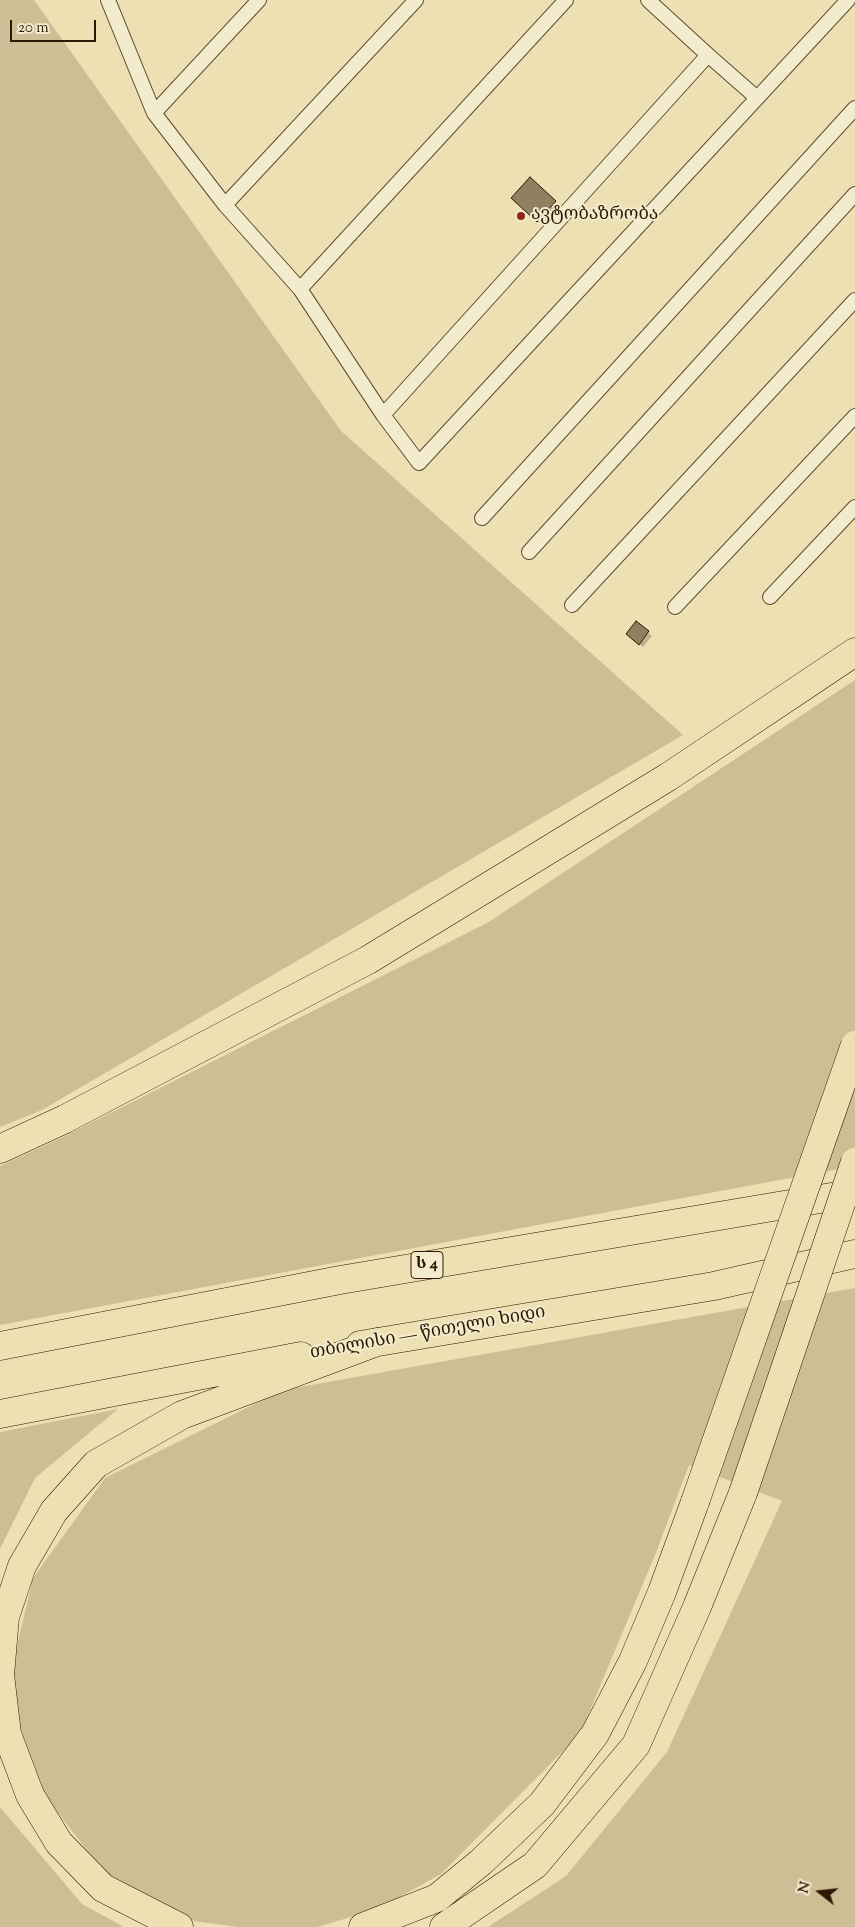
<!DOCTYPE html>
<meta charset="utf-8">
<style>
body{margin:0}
#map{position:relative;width:855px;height:1927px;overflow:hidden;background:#ede0b3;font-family:"Sorts Mill Goudy",serif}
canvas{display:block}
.north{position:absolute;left:795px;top:1867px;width:50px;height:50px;-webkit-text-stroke:4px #f3ebce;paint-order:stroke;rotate:286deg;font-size:14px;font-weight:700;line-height:20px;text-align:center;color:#2e1803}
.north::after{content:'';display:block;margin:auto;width:18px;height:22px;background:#2e1803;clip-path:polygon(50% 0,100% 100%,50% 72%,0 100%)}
.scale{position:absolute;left:10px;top:20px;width:86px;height:22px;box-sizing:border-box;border:2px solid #2e1803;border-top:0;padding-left:6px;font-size:15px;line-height:18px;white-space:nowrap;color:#2e1803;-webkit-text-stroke:4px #f3ebce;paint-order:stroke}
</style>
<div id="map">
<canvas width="855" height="1927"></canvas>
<div class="north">N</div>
<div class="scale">20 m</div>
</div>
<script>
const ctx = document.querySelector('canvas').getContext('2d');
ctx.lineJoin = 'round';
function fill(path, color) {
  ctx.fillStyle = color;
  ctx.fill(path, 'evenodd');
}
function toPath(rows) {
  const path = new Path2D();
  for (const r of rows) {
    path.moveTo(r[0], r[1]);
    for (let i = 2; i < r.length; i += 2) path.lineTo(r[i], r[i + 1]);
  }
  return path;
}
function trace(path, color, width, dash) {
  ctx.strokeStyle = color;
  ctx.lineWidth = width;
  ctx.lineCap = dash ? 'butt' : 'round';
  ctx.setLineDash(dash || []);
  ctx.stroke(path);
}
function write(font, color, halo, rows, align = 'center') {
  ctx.font = font + ' "Sorts Mill Goudy","Noto Serif Georgian",serif';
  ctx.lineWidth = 4;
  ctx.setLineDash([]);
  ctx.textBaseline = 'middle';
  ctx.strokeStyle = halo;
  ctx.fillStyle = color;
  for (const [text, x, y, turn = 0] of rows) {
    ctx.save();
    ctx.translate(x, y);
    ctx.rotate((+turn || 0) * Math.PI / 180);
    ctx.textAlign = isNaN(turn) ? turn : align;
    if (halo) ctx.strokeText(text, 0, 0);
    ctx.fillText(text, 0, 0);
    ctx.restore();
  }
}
fill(toPath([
 [0,0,34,0,341,431,683,735,42,1110,0,1127],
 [855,680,855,1166,0,1325,0,1166,61,1138,487,923],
 [855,1288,855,1927,488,1927,566,1876,667,1752,782,1501,689,1465,655,1555,580,1734,441,1874,378,1909,317,1927,237,1927,193,1921,103,1871,45,1796,17,1723,11,1671,33,1578,105,1478,283,1390],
 [118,1409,35,1478,0,1549,0,1432],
 [0,1807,82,1904,124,1927,0,1927]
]), '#cdbe95');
fill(toPath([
 [555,202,562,209,545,228,520,205],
 [636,623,652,636,643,647,631,638]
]), '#0003');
const building = toPath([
 [530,177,556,201,537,222,511,198,530,177],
 [636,621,649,631,639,645,626,634,636,621]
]);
fill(building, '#91805f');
trace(building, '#2e1803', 1);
const lane = toPath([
 [108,0,154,113,225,205,300,289,383,415,419,463,848,0],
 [648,0,708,55],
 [154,113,259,0],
 [225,205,416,0],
 [300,289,566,0],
 [383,415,708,55,757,98],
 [482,518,855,108],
 [529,552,855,194],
 [770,597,855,507],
 [572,605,855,300],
 [675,607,855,416]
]);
const highway = toPath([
 [0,1149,65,1119,368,960,668,777,855,652],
 [360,1345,714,1286,855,1254],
 [0,1346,340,1280,855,1193],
 [0,1414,301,1356],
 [179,1927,103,1888,59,1843,30,1795,7,1734,0,1675,5,1617,22,1566,54,1511,96,1464,182,1415,377,1342],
 [363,1927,437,1898,481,1862,542,1804,595,1734,633,1661,662,1592,695,1502],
 [444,1927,535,1865,636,1745,697,1607,743,1493]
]);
trace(lane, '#5e4a2f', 16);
trace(highway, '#2e1803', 29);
trace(lane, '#f3ebce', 14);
trace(highway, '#ede0b3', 28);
const highwayBridge = toPath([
 [743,1493,855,1162],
 [695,1502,855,1045]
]);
trace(highwayBridge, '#2e1803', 29, []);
trace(highwayBridge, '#ede0b3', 28);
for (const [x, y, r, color] of [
 [521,216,5,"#8f2418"]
]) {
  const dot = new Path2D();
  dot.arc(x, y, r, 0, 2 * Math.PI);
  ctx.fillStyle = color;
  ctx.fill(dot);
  trace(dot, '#f3ebce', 2);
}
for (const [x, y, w] of [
 [427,1265,32]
]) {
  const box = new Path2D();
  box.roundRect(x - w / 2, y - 13.5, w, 27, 4);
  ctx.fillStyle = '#f3ebce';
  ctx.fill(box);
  trace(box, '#2e1803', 1);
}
write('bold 16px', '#2e1803', null, [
 ["ს 4",427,1265]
]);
write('18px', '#2e1803', '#f3ebce', [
 ["ავტობაზრობა",531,216]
], 'left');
write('18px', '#2e1803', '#f3ebce', [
 ["თბილისი — წითელი ხიდი",428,1334,-10]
]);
</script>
